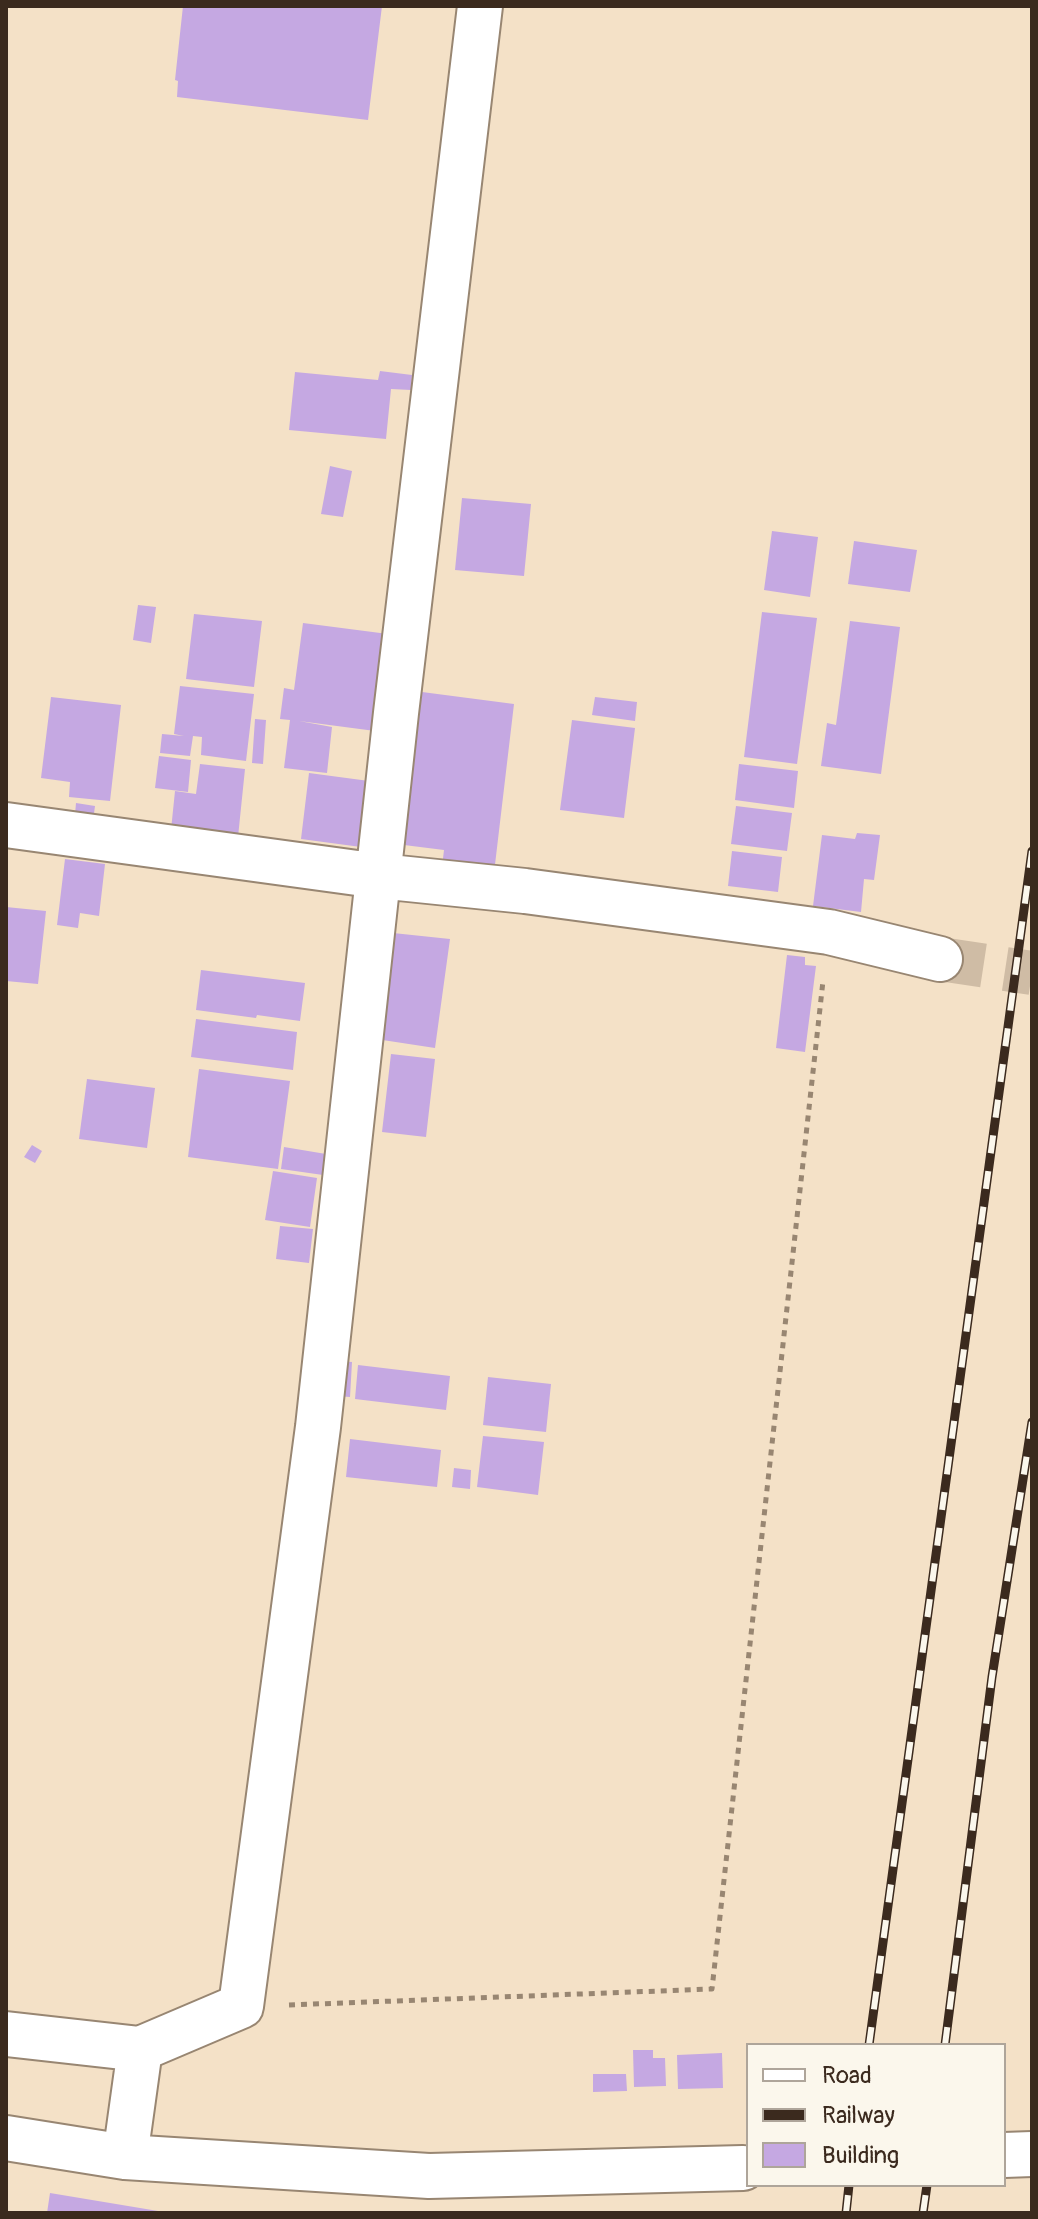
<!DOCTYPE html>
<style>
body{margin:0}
#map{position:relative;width:1038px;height:2219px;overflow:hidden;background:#f4e1c7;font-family:Pangolin,sans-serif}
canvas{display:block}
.frame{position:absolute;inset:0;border:8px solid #3b2a1e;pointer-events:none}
.legend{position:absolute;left:746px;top:2043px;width:260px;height:144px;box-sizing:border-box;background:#fbf7ec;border:2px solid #aea59a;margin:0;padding:10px 14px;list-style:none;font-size:24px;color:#3b2a1e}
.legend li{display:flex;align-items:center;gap:16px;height:40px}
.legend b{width:40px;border:2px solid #aea59a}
</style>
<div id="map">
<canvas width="1038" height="2219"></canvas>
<div class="frame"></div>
<ul class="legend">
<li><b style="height:10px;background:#fff"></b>Road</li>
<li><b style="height:10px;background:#3b2a1e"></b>Railway</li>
<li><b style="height:22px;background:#c5a8e2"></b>Building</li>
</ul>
</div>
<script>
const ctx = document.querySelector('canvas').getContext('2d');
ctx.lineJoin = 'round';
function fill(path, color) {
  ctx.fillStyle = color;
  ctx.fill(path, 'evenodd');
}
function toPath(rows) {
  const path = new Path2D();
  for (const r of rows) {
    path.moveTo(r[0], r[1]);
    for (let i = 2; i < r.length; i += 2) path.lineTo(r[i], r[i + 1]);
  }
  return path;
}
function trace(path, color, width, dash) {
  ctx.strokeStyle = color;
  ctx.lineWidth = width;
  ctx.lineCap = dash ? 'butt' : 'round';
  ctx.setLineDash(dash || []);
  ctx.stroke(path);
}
fill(toPath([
 [183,6,382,6,368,120,177,97,178,81,175,80],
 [380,371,412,375,411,390,391,389,386,439,289,430,295,372,378,380],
 [330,466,352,471,343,517,321,514],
 [462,498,531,504,524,576,455,570],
 [772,531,818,537,810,597,764,590],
 [854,541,917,550,910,592,848,584],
 [138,605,156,607,151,643,133,640],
 [762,612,817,618,797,764,744,757],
 [194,614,262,621,254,687,186,679],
 [850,621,900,627,881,774,821,766,827,723,836,725],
 [303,623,388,634,375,731,299,721,332,727,327,773,284,768,290,720,280,719,284,688,294,690],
 [180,686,254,694,246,761,201,755,202,737,193,736,190,756,160,753,162,734,184,736,174,734],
 [422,692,514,704,494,873,442,867,444,850,404,845],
 [51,697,121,705,110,801,69,797,70,782,41,778],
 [595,697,637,702,635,721,592,715],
 [255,719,266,720,263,764,252,763],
 [572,720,635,728,624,818,560,810],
 [159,756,191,760,188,792,155,788],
 [200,764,245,769,238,837,171,830,175,791,196,794],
 [739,764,798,771,794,808,735,800],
 [309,773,369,781,361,847,301,839],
 [76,803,95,806,92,828,74,826],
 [736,806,792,813,787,851,731,844],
 [857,833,880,835,874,880,864,879,861,912,813,906,822,835,855,839],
 [732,851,782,857,778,892,728,886],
 [65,859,105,864,99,916,80,913,78,928,57,925],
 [6,907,46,911,38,984,6,981],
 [393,933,450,939,435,1048,376,1039],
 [787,955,805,957,805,965,816,966,805,1052,776,1048],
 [201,970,305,983,300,1021,257,1015,256,1018,196,1010],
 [196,1019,297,1032,293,1070,191,1057],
 [391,1054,435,1059,426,1137,382,1132],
 [199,1069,290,1081,278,1169,188,1157],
 [87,1079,155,1088,147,1148,79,1139],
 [32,1145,42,1151,35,1163,24,1157],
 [284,1147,326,1154,323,1175,281,1169],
 [273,1171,317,1178,310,1227,265,1220],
 [280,1226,313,1229,309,1263,276,1259],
 [338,1361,352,1362,350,1397,336,1396],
 [358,1365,450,1376,446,1410,355,1399],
 [488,1377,551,1384,546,1432,483,1425],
 [483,1436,544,1442,538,1495,477,1487],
 [350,1439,441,1450,437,1487,346,1477],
 [454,1468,471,1470,470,1489,452,1487],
 [633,2050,653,2050,653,2058,665,2058,666,2086,634,2087],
 [722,2053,723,2088,678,2089,677,2055],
 [593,2074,626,2074,627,2091,593,2092],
 [50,2193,158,2211,158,2213,47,2213]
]), '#c5a8e2');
trace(toPath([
 [940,959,1032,973]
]), '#cfbca5', 44, [44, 22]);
const minor = toPath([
 [6,825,379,876,525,891,829,932,940,959],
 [6,2034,140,2049],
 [6,2138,125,2157,429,2176,743,2168],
 [1004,2155,1032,2154],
 [125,2157,140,2049,241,2006,318,1427,396,713,480,6]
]);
trace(minor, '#988672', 48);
trace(toPath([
 [289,2005,712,1989,823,981]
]), '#988672', 5, [6, 6]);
trace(minor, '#fff', 44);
const rail = toPath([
 [869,2045,1032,851],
 [945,2045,992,1677,1032,1422],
 [846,2213,849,2185],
 [923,2213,927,2185]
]);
trace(rail, '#3b2a1e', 9);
trace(rail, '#fbf7ec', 6, [18]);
</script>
